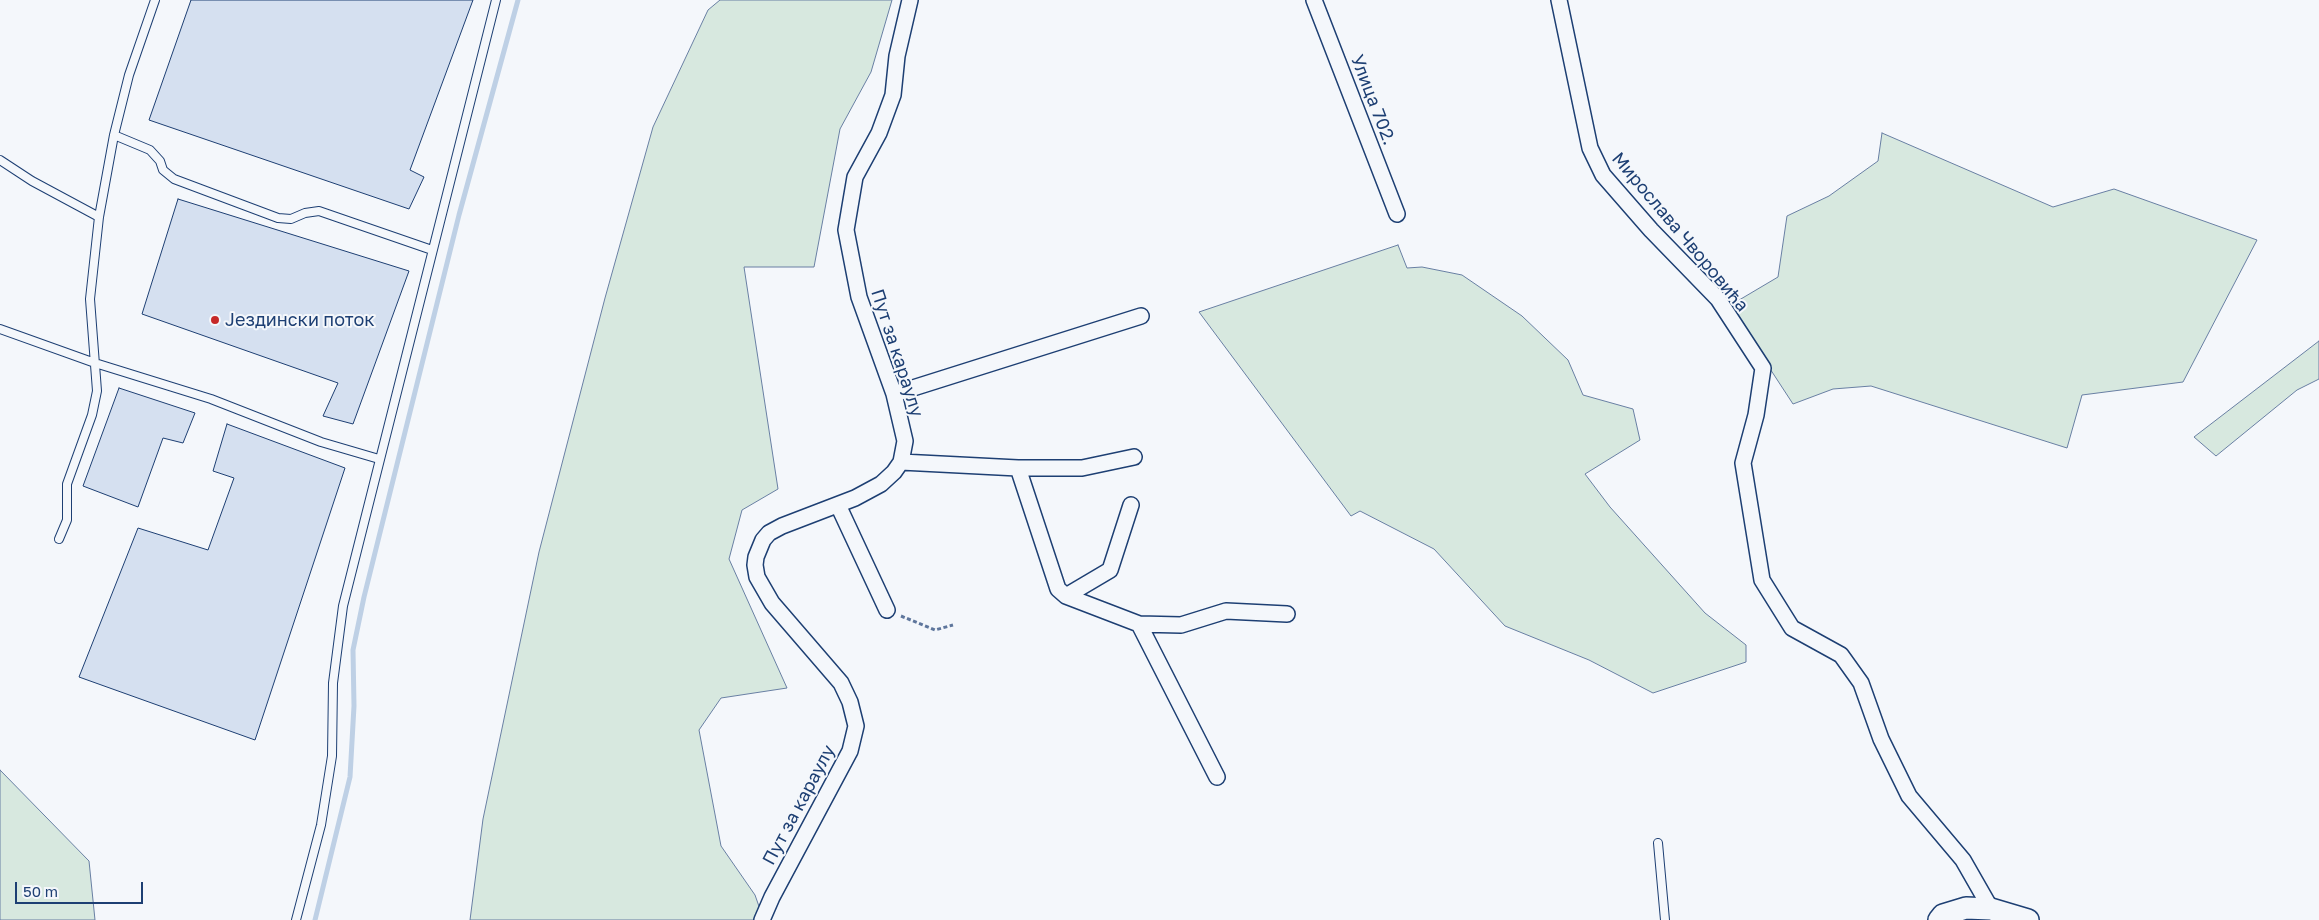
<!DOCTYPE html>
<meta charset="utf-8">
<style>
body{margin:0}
#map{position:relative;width:2319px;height:920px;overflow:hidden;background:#f4f7fb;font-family:"Golos Text",sans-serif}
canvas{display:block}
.scale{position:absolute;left:15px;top:882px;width:128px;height:22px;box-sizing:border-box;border:2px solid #1d3f73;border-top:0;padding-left:6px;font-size:15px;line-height:18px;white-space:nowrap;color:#1d3f73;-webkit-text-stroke:4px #f4f7fb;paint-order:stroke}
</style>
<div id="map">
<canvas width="2319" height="920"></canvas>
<div class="scale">50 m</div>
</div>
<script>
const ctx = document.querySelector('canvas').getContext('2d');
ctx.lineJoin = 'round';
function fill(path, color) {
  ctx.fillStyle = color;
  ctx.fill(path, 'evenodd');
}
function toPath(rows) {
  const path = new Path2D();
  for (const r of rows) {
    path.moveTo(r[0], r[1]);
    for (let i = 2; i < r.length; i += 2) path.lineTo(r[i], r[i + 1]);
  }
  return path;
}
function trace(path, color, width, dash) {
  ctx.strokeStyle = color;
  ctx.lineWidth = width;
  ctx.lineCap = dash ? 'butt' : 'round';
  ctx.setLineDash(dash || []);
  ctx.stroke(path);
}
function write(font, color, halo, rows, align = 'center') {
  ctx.font = font + ' "Golos Text",sans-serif';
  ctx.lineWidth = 4;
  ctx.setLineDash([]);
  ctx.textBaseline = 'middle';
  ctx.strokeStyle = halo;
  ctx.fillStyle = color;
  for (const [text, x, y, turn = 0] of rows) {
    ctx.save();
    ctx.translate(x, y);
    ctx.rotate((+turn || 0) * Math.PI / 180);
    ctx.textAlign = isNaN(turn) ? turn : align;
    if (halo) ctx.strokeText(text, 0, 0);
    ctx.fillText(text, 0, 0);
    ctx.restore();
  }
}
const green = toPath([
 [720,0,892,0,871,72,840,129,814,267,744,267,778,489,742,510,729,559,787,688,721,698,699,730,721,846,755,895,761,912,757,920,470,920,483,819,539,552,605,298,653,127,708,10,720,0],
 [1882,133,2053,207,2114,189,2257,240,2183,382,2082,395,2067,448,1871,386,1833,389,1793,404,1729,306,1778,277,1787,216,1829,196,1878,161,1882,133],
 [1398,245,1407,268,1422,267,1462,275,1522,316,1568,360,1583,395,1633,409,1640,440,1585,474,1610,507,1705,613,1746,645,1746,662,1653,693,1589,660,1505,626,1434,549,1360,511,1351,516,1199,312,1398,245],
 [2319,341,2319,379,2297,390,2216,456,2194,437,2319,341],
 [0,770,89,861,95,920,0,920,0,770]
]);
fill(green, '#d7e8df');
trace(green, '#687fa3', 1);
trace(toPath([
 [315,920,350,777,354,706,353,650,364,597,459,215,518,0]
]), '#bed0e5', 5);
const building = toPath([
 [191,0,473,0,410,170,424,177,409,209,149,120,191,0],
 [178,199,409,271,353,424,323,416,338,383,142,314,178,199],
 [119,388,195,413,183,443,163,438,138,507,83,486,119,388],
 [227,424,345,468,255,740,79,677,138,528,208,550,234,478,213,471,227,424]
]);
fill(building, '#d5e0f0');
trace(building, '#1d3f73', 1);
const lane = toPath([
 [114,135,150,150,160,161,163,170,174,179,278,218,291,219,305,213,319,211,432,250],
 [0,160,32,181,99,217],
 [0,329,95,363,211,399,321,442,379,459],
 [59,539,67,520,67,484,92,415,97,391,90,299,99,217,114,135,129,75,155,0],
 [1658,843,1665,920],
 [296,920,321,825,332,756,333,683,343,606,496,0]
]);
const street = toPath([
 [1314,0,1397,214],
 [1559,0,1590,148,1603,175,1651,230,1718,299,1763,368,1756,415,1743,463,1762,580,1792,628,1841,655,1861,683,1881,739,1909,796,1963,860,1991,909],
 [894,394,1141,316],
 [901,462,1018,468,1082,468,1134,457],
 [1018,468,1058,589,1066,596,1139,624,1181,625,1226,611,1287,614],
 [838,505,887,610],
 [1066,596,1110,570,1131,505],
 [1139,624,1217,777],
 [762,920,772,897,850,751,856,726,850,702,841,683,772,603,757,577,755,565,756,557,763,540,769,533,782,526,855,498,881,484,894,472,901,462,905,441,894,394,859,297,846,230,855,177,879,133,893,95,897,56,910,0]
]);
const secondary = toPath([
 [1939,920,1943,915,1966,908,1991,909,2028,920]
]);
trace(lane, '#1d3f73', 10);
trace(street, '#1d3f73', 18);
trace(secondary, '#1d3f73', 24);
trace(toPath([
 [901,616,935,630,953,625]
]), '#5e769c', 3, [4, 2.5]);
trace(lane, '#f4f7fb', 8);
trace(street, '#f4f7fb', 15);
trace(secondary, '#f4f7fb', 21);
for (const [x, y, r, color] of [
 [215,320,5,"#c62828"]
]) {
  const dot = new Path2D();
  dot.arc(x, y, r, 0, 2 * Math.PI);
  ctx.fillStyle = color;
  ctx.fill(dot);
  trace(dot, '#f4f7fb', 2);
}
write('18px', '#1d3f73', '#f4f7fb', [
 ["Улица 702.",1373,100,69],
 ["Мирослава Чворовића",1680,232,50],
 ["Пут за караулу",897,353,72],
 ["Пут за караулу",799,805,-62]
]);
write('18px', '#1d3f73', '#f4f7fb', [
 ["Јездински поток",225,320]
], 'left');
</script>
